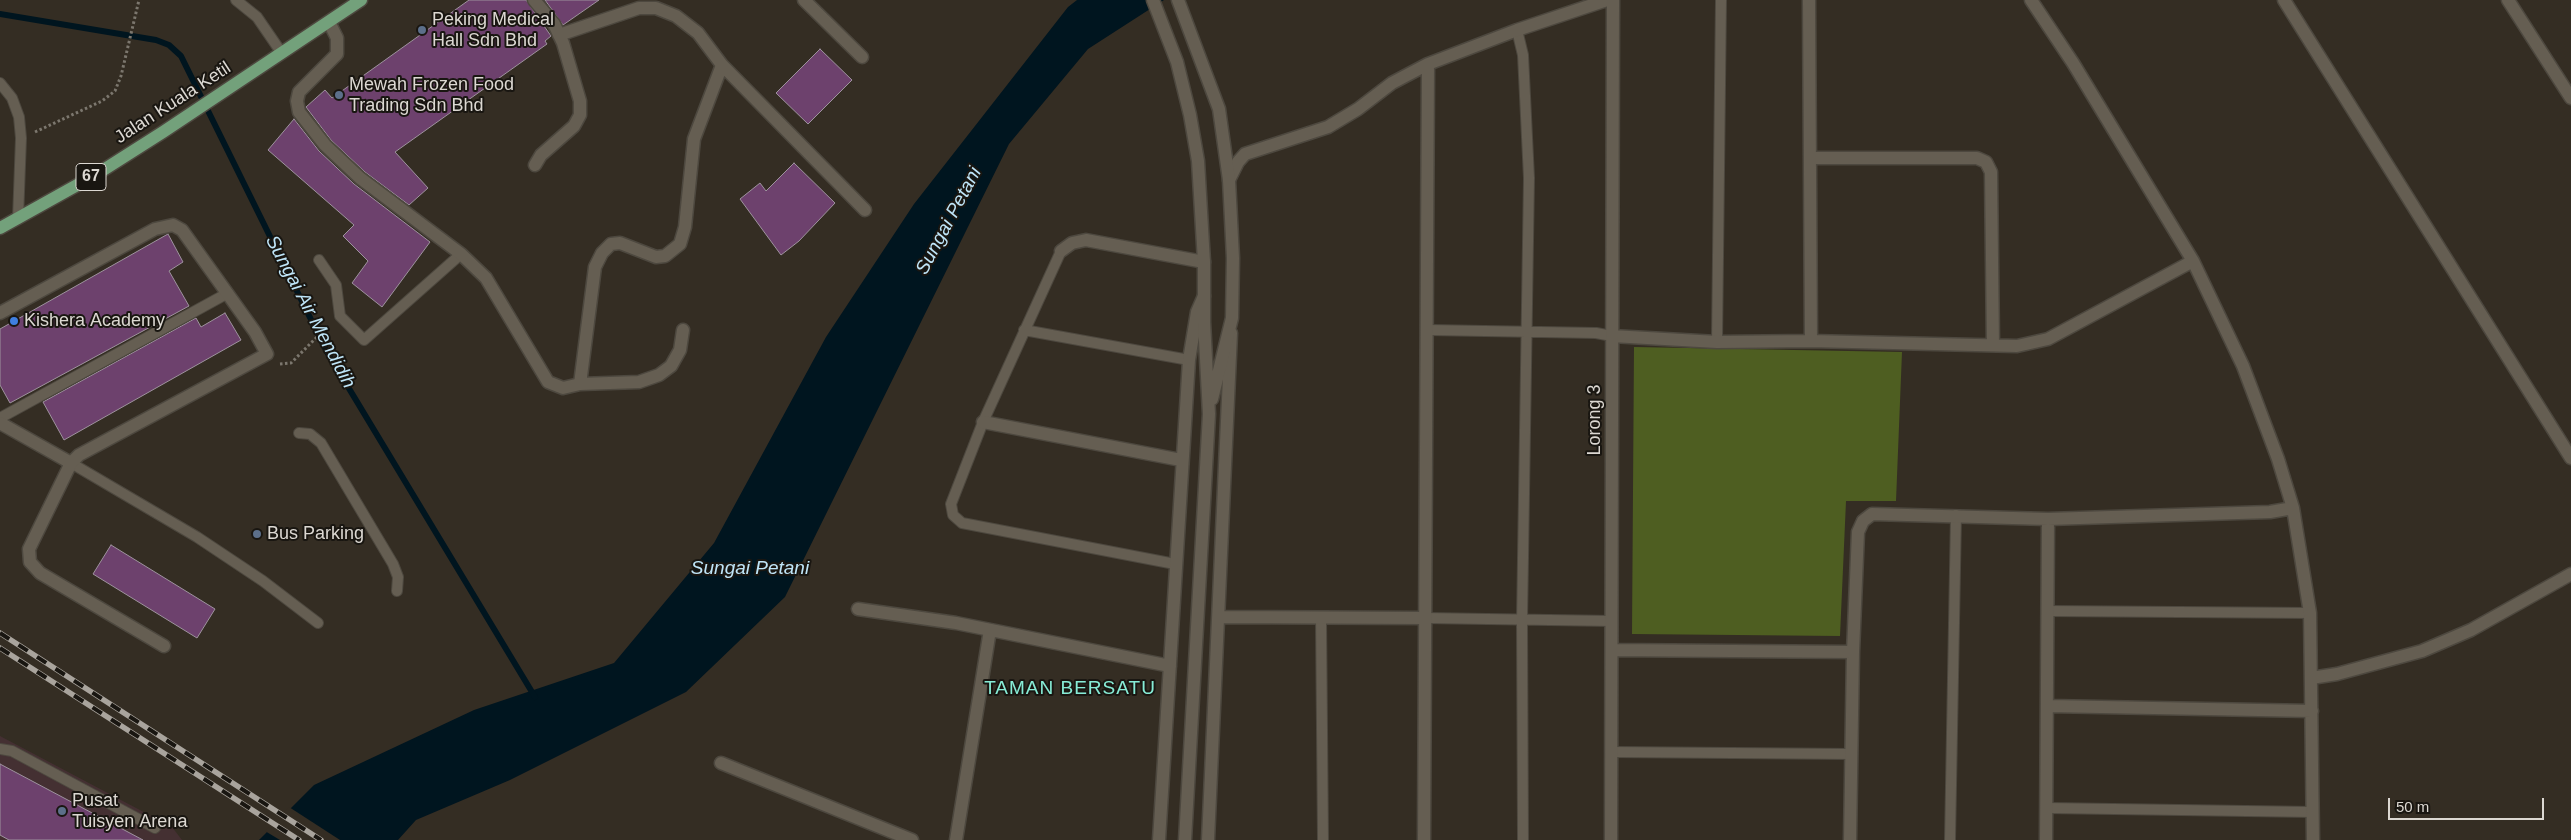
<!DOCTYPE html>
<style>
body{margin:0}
#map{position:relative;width:2571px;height:840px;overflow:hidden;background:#342d23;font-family:Arial,sans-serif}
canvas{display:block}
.scale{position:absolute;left:2388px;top:798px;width:156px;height:22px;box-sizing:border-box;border:2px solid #dcd8d2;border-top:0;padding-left:6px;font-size:15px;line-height:18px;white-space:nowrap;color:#dcd8d2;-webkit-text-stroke:4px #191611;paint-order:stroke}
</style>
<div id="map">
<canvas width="2571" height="840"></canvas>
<div class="scale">50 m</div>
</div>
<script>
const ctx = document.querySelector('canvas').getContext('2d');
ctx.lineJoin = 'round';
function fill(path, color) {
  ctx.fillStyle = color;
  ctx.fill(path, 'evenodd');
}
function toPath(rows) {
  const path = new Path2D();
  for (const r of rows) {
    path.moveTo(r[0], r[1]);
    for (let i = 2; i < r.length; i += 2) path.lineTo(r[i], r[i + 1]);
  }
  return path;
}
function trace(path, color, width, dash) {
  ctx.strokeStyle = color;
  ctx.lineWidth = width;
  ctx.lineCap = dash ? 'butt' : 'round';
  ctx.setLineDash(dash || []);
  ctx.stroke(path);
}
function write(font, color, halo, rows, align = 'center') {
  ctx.font = font + ' Arial,sans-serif';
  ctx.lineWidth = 4;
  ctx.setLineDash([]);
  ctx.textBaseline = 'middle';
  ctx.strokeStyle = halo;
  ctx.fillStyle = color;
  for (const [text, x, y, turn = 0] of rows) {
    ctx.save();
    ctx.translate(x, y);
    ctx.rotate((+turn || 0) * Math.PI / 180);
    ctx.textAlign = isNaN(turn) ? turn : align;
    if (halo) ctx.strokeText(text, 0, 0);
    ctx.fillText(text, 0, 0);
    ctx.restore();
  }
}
fill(toPath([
 [0,736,172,827,182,840,0,840]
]), '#443032');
fill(toPath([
 [1634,347,1902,352,1896,501,1846,501,1840,636,1632,634]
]), '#4e5e21');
fill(toPath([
 [1077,0,1164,0,1088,49,1009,144,785,597,686,692,510,780,416,820,398,840,259,840,314,785,474,710,614,663,714,543,826,337,914,204,1068,7]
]), '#00151f');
fill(toPath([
 [289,807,340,840,280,840,265,831]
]), '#342d23');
trace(toPath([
 [0,14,156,40,169,45,181,56,327,352,535,697]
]), '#00151f', 6);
const building = toPath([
 [469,0,526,0,551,36,545,41,547,44,395,152,428,188,409,205,365,172,331,140,306,107,325,90,332,98,469,0],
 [545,0,599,0,563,25,545,0],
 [820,49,852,80,808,124,776,93,820,49],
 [294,119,319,151,354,184,430,242,382,307,352,283,368,261,343,236,354,225,268,150,294,119],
 [794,163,835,203,799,241,781,255,740,199,760,183,766,191,794,163],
 [168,234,183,262,169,271,189,306,10,403,0,385,0,329,168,234],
 [225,313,241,340,64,440,43,402,196,318,201,327,225,313],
 [111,545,215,609,197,638,93,574,111,545],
 [0,764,143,840,9,840,0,835,0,764]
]);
fill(building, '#6d416d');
trace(building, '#9e939e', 1);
const lane = toPath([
 [236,0,257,17,281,52],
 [1517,30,1523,55,1529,178,1522,621,1523,840],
 [0,83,12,98,19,117,21,138,18,219],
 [1061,251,983,422,951,504,953,515,962,523,1175,564],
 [319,260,336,285,340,316,364,340,461,254],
 [1024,330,1189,360],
 [1429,330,1596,333,1612,336],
 [1717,342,1721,0],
 [0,418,228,293],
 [299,433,310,434,321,443,393,564,398,577,397,591],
 [71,463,197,537,263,581,318,623],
 [2048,611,2310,613],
 [1321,617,1323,840],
 [1425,618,1612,621],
 [0,749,12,751,155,828],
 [1612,752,1852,754],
 [2047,808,2313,812],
 [1950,840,1956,515]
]);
const street = toPath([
 [534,0,554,24,563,43,580,101,580,115,574,126,541,155,535,165],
 [804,0,862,57],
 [1809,0,1811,341],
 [2031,0,2073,63,2193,261,2243,366,2278,459,2293,508,2310,613,2313,840],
 [2284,0,2571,458],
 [2508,0,2571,98],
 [329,22,337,38,337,54,299,92,297,101,299,112,325,145,360,178,461,254,486,278,548,382,563,388,580,384,639,382,659,375,671,366,680,350,683,330],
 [559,35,639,8,656,8,676,16,698,33,722,65,865,210],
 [1811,158,1977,158,1986,162,1991,172,1993,345],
 [1229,180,1238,162,1245,154,1328,127,1358,109,1392,83,1428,64,1517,30,1607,0],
 [1061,251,1072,243,1086,240,1204,262],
 [0,313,155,229,173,225,182,230,255,332,267,354,79,455,71,463,29,549,30,562,40,573,164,646],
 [1612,336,1717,342,1811,341,2017,346,2048,339,2193,261],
 [580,384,595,267,602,253,611,244,620,243,656,257,665,256,680,244,685,227,694,139,722,65],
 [983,422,1181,460],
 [0,423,71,463],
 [858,609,956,623,1170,666],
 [1219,617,1425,618],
 [1612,650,1853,652],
 [2311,678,2337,674,2422,651,2471,630,2571,574],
 [2048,706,2312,711],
 [721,763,912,840],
 [956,840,990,630],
 [1159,840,1189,360,1197,312,1204,296],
 [1208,840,1231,333],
 [1424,840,1428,64],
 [1611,840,1613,0],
 [1850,840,1853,652,1858,532,1863,521,1872,514,2048,519,2270,512,2293,508],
 [2046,840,2048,519]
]);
const secondary = toPath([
 [1153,0,1177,62,1190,115,1198,161,1204,262,1204,322,1209,414,1185,840],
 [1178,0,1219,109,1229,180,1233,258,1232,318,1212,399]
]);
const primary = toPath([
 [0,228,97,174,163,132,361,0]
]);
trace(lane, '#4d483f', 12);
trace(street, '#4d483f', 15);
trace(secondary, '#4d483f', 15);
trace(primary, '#4d483f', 15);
trace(toPath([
 [35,132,102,101,115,91,121,76,139,0],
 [280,364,291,363,328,326]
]), '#7c776e', 3, [2.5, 2.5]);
trace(lane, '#655e52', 10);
trace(street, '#655e52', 12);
trace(secondary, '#655e52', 12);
trace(primary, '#73a17b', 12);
const rail = toPath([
 [0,633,321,840],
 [0,648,299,840]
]);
trace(rail, '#a9a49d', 5.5);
trace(rail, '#191611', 4, [11]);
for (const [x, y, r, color] of [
 [422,30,5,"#5c6f8a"],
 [339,95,5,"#5c6f8a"],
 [14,321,5,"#3f7fe0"],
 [257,534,5,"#5c6f8a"],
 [62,811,5,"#5c6f8a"]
]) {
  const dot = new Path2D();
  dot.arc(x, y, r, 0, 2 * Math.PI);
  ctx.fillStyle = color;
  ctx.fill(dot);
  trace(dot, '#191611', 2);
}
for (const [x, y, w] of [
 [91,177,30]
]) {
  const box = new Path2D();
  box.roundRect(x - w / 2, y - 13.5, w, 27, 4);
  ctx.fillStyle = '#191611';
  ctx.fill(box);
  trace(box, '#dcd8d2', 1);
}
write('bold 16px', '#dcd8d2', null, [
 ["67",91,177]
]);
write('18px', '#dcd8d2', '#191611', [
 ["Peking Medical",432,20],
 ["Hall Sdn Bhd",432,41],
 ["Mewah Frozen Food",349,85],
 ["Trading Sdn Bhd",349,106],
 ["Kishera Academy",24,321],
 ["Bus Parking",267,534],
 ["Pusat",72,801],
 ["Tuisyen Arena",72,822]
], 'left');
write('18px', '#dcd8d2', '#191611', [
 ["Jalan Kuala Ketil",173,103,-33],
 ["Lorong 3",1595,420,-90]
]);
write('italic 19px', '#bfe5f8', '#191611', [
 ["Sungai Petani",949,221,-62],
 ["Sungai Air Mendidih",310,312,62],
 ["Sungai Petani",750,569]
]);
ctx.letterSpacing = '1px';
write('19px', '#87ecd6', '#191611', [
 ["TAMAN BERSATU",1070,689]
]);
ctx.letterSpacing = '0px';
</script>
